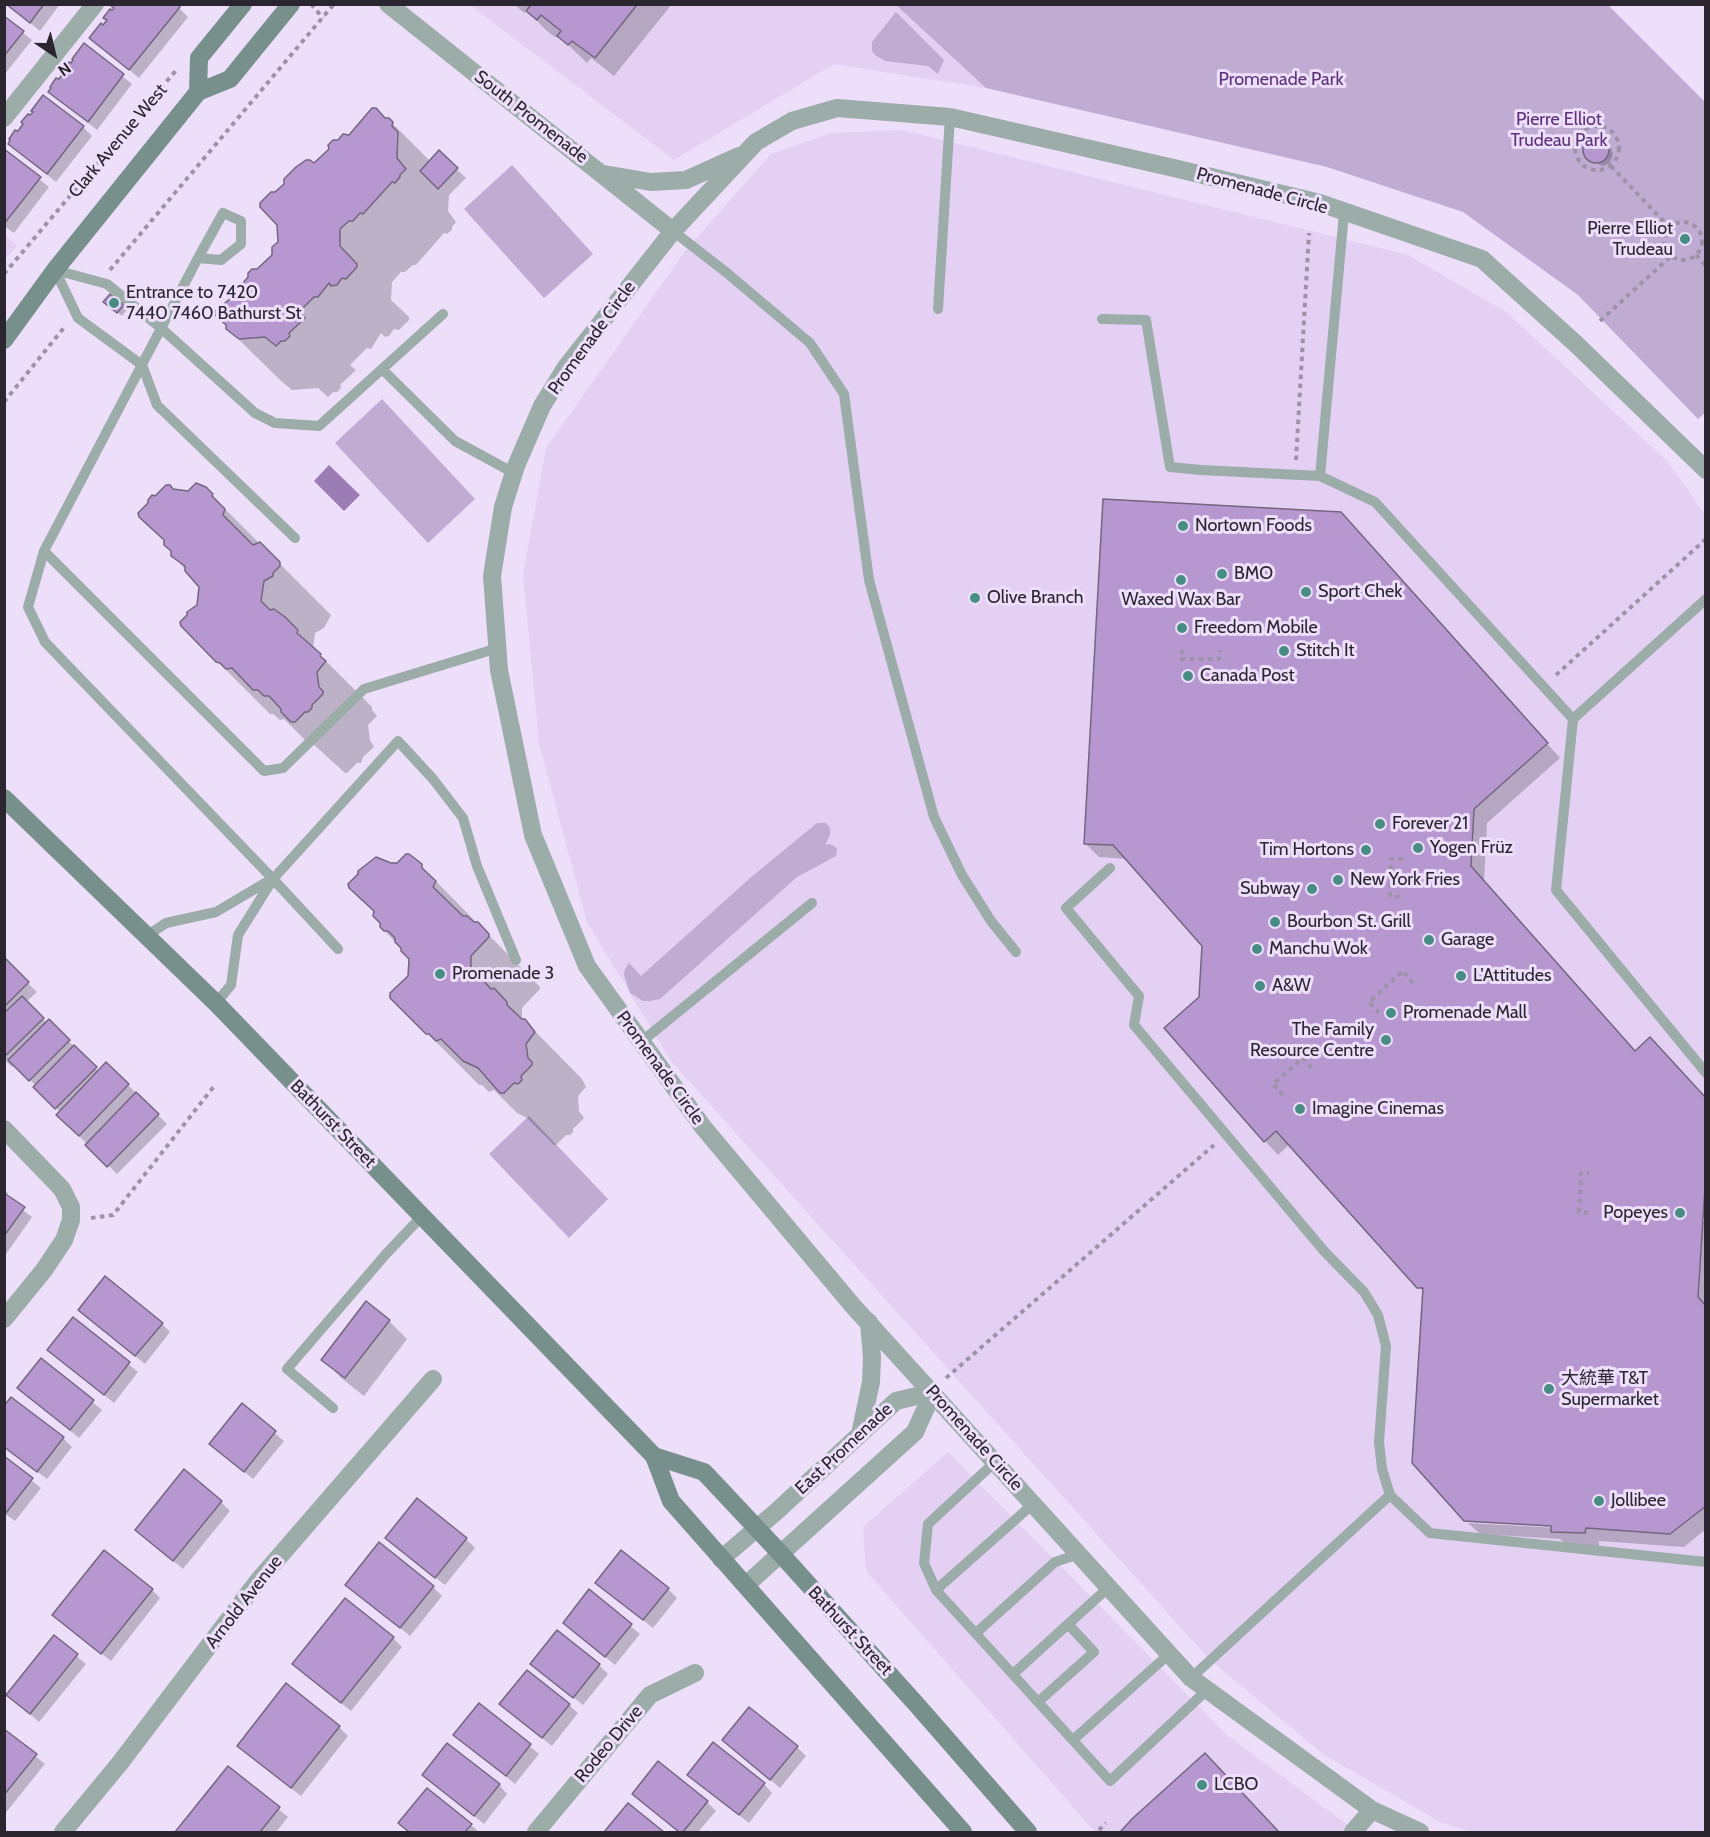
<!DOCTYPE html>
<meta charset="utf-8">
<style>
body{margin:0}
#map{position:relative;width:1710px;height:1837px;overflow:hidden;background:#eddefa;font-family:Cabin,sans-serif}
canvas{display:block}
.frame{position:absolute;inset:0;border:6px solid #2b2530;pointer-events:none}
.north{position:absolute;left:24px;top:24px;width:60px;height:60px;-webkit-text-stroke:4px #eddefa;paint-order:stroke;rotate:145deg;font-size:16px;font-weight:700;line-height:24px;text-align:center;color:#2b2530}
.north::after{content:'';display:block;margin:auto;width:21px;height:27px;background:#2b2530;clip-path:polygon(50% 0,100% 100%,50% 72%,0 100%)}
</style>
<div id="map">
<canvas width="1710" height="1837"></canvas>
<div class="frame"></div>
<div class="north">N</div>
</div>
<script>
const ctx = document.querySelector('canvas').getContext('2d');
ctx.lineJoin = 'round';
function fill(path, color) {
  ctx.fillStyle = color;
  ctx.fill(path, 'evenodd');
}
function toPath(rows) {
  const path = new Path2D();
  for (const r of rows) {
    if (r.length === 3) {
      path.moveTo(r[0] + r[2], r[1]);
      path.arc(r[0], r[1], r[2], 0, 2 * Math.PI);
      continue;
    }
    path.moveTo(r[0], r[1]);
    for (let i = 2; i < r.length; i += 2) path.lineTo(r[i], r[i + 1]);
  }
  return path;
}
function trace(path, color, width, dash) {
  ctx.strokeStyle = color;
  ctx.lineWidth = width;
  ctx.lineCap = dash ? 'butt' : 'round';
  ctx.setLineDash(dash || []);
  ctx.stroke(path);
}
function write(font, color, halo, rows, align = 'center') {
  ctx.font = font + ' Cabin,"Noto Sans SC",sans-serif';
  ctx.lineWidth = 6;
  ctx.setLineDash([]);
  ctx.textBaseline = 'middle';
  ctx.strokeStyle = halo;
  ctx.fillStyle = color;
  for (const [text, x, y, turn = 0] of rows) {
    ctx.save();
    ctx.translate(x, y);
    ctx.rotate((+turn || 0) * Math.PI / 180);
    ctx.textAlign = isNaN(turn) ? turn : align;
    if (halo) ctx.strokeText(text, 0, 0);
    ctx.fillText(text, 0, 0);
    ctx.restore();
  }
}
fill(toPath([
 [470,5,896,5,986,88,834,64,674,160],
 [902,130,1408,255,1506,312,1668,462,1706,516,1705,1832,1473,1832,1442,1823,1323,1754,1209,1659,671,1061,587,922,539,743,523,575,546,448,686,250,771,154,831,133],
 [5,235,17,246,5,259],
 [948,1452,1227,1735,1357,1832,1095,1832,866,1571,863,1527]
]), '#e3d0f3');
fill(toPath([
 [896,5,1608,5,1705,102,1705,413,1698,419,1578,295,1463,212,1327,167,986,88],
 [896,12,944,60,938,74,928,66,885,61,875,55,872,51,872,42],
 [512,165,593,254,544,298,464,209],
 [382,399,475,499,428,543,335,443],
 [817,823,826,823,830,828,830,835,825,845,829,844,834,846,837,849,836,856,797,877,660,999,650,1001,643,1001,630,993,624,975,625,969,629,963,641,976,749,879],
 [529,1116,608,1199,569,1238,489,1154]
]), '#c0acd2');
fill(toPath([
 [329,465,360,495,344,511,314,481]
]), '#9b7cb4');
fill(toPath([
 [7,4,60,4,40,31],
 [514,4,672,4,614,76,591,58,587,63,558,35,556,38,546,30,526,10,524,13],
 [179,8,188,17,139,78,91,38,103,27],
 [4,18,32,40,4,75],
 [84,46,132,84,97,130,50,92],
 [385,120,392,123,431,162,439,153,466,178,449,195,448,211,456,222,452,227,452,230,447,234,444,233,416,265,413,265,405,272,401,272,392,282,391,300,409,317,409,320,399,330,394,329,389,336,385,337,381,333,371,349,367,348,350,365,356,370,340,385,341,388,337,392,333,392,328,397,318,388,292,390,280,380,227,328,244,290,257,270,273,255,279,243,275,194,314,165,338,141],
 [83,127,92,136,56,182,9,144],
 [1597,138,1610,146,1613,154,1610,163,1603,166,1589,160,1585,149,1588,141],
 [4,151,49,187,14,233,4,226],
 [110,296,127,310,122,316,109,306],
 [205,489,331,615,324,628,315,633,313,648,372,707,372,710,377,716,368,725,370,740,374,747,363,757,361,763,357,763,347,773,345,773,311,742,307,742,284,719,280,720,273,714,270,714,217,661,198,606,201,587,172,555,172,551,165,541,140,516,174,491,181,493],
 [1355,528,1560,758,1487,823,1484,881,1635,1052,1706,1099,1706,1529,1684,1547,1599,1541,1599,1546,1566,1545,1560,1539,1480,1534,1468,1523,1558,1528,1424,1292,1290,1144,1278,1155,1265,1141,1201,998,1204,945,1127,859,1099,857,1085,843],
 [415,860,540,987,540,989,522,1008,522,1018,582,1079,586,1087,578,1096,579,1111,584,1118,573,1129,573,1132,570,1135,566,1135,556,1145,554,1145,527,1118,517,1113,494,1090,489,1092,482,1085,479,1085,391,997,410,976,410,958,381,927,381,922,375,913,350,888,390,864,398,864],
 [6,962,37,992,26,1002,47,1023,49,1021,99,1072,128,1085,167,1124,117,1174,58,1115,60,1112,36,1086,15,1065,12,1067,4,1059,4,963],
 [4,1190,8,1193,5,1196,32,1217,4,1257],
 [89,1318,162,1324,170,1332,145,1364],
 [73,1319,138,1372,114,1403,49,1350],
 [389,1321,407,1339,364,1396,341,1378,323,1359],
 [42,1360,102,1410,79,1438,19,1388],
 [242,1405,284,1441,253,1479,211,1444],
 [4,1409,63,1438,72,1447,47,1479,4,1447],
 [4,1458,41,1488,15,1521,4,1513],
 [221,1502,230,1511,183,1569,137,1530],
 [466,1539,475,1548,445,1585,396,1547],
 [347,1585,433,1587,442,1596,410,1636],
 [668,1589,677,1598,653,1628,606,1591],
 [152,1590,160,1598,111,1661,63,1624],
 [590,1592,640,1634,615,1665,574,1631],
 [54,1637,86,1664,39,1722,17,1703],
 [393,1638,402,1647,351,1711,303,1673],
 [599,1665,608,1674,583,1705,541,1672],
 [479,1705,539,1754,515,1784,455,1735],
 [569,1705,578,1713,552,1746,510,1713],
 [339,1727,348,1736,301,1796,248,1755],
 [4,1730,45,1764,4,1815],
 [724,1740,797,1747,806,1756,780,1788],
 [1205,1755,1277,1832,1121,1832],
 [228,1768,288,1817,276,1832,177,1832],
 [424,1775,499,1785,507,1794,484,1824],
 [689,1775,764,1784,772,1793,749,1823],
 [634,1794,707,1802,716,1811,698,1832,679,1832],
 [628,1806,661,1832,606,1832],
 [400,1823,471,1825,479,1832,409,1832]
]), '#0003');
const building = toPath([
 [6,4,44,4,30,23,6,4],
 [113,4,177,4,180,7,129,70,89,38,101,23,103,25,107,20,103,18,110,9,112,10,114,8,111,6,113,4],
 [527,4,639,4,636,6,595,58,572,41,568,45,557,36,561,31,541,15,537,20,526,11,530,6,527,4],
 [4,16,24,31,4,56,4,16],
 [84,43,124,74,88,122,48,92,51,88,50,87,56,78,59,79,64,72,62,70,69,62,71,63,73,60,72,59,84,43],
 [43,95,84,126,47,174,8,144,10,140,9,139,15,130,18,131,23,124,21,122,28,114,30,115,33,112,31,111,43,95],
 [372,108,376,108,385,118,389,118,393,122,392,126,398,132,397,158,406,169,400,175,400,177,395,183,392,182,363,214,360,213,353,221,349,221,340,229,340,246,357,264,357,267,346,279,342,278,337,285,331,286,329,283,318,297,314,297,299,312,305,318,289,333,290,336,285,341,281,341,276,346,265,337,239,339,226,329,226,325,215,315,215,311,242,289,242,284,248,277,248,273,252,269,257,269,272,255,272,247,278,242,277,225,260,207,260,203,271,192,275,192,284,184,284,179,296,167,306,160,310,160,314,163,329,149,328,145,333,140,338,140,343,134,349,135,372,108],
 [1596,150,13],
 [4,149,41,177,4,224,4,149],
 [439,150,458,168,438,189,420,171,439,150],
 [110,294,124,305,117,313,103,302,110,294],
 [196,483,206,487,213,494,212,496,225,509,223,515,253,545,260,542,280,562,280,566,273,573,273,576,264,581,261,601,270,610,274,609,285,617,298,630,297,633,321,654,320,656,326,661,317,672,319,687,323,691,323,694,312,705,312,708,308,712,305,712,295,722,291,722,281,712,281,709,269,696,264,696,258,690,253,690,232,668,226,669,220,663,216,662,181,626,180,622,187,615,187,612,197,605,199,587,185,571,185,566,171,556,171,551,164,545,164,540,139,517,138,513,148,503,148,500,152,495,155,496,166,485,170,485,173,489,188,491,196,483],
 [1103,499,1341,512,1548,743,1474,809,1471,866,1635,1051,1650,1037,1706,1098,1706,1172,1698,1297,1706,1306,1706,1506,1670,1534,1586,1528,1585,1533,1551,1532,1551,1526,1464,1521,1412,1463,1423,1288,1417,1288,1276,1131,1264,1142,1164,1028,1199,997,1202,946,1113,845,1084,844,1103,499],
 [406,854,409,854,422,864,422,868,436,881,433,887,463,916,467,916,474,922,478,922,489,934,489,937,471,956,471,972,479,981,484,981,491,989,494,988,507,1002,507,1005,522,1019,525,1019,535,1032,526,1044,528,1058,532,1062,532,1065,521,1076,522,1080,518,1084,514,1083,504,1093,500,1093,478,1068,463,1061,441,1039,436,1041,429,1034,426,1034,390,998,390,993,408,976,409,959,401,951,401,948,395,942,395,938,388,931,384,931,380,927,380,923,373,916,374,911,349,888,348,884,358,874,358,871,376,857,391,863,397,863,406,854],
 [6,959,29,982,4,1007,4,961,6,959],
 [22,996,44,1018,4,1057,4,1013,22,996],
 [49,1019,70,1040,29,1081,8,1060,49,1019],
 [74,1045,97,1067,55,1109,33,1087,74,1045],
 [106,1062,129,1084,79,1136,56,1115,106,1062],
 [136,1092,159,1114,107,1167,85,1145,136,1092],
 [4,1193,25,1207,4,1236,4,1193],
 [105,1276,163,1323,135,1356,78,1310,105,1276],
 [366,1301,390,1320,345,1378,321,1360,366,1301],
 [73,1317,130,1362,104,1395,47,1350,73,1317],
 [41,1358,94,1400,70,1430,17,1388,41,1358],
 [11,1397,64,1437,37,1472,4,1447,4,1406,11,1397],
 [242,1403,276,1431,244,1472,209,1444,242,1403],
 [4,1456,33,1478,6,1513,4,1512,4,1456],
 [184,1469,222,1501,173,1561,135,1530,184,1469],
 [417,1498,467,1538,435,1578,385,1538,417,1498],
 [379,1542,434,1586,400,1628,345,1585,379,1542],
 [104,1550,153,1589,101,1654,52,1615,104,1550],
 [621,1550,669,1588,643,1620,595,1583,621,1550],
 [589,1589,632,1624,605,1657,563,1623,589,1589],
 [345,1598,394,1637,341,1703,292,1664,345,1598],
 [557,1630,600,1664,573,1698,530,1664,557,1630],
 [54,1635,78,1654,30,1714,6,1695,54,1635],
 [527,1670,570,1704,542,1738,499,1704,527,1670],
 [286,1683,340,1726,291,1788,237,1746,286,1683],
 [479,1703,531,1744,506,1776,453,1735,479,1703],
 [749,1707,798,1746,770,1780,722,1740,749,1707],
 [4,1729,37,1754,4,1795,4,1729],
 [713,1742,765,1783,739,1815,687,1775,713,1742],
 [447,1743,500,1784,474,1816,422,1775,447,1743],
 [1205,1753,1279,1832,1120,1832,1133,1818,1205,1753],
 [658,1761,708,1801,683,1832,679,1832,632,1794,658,1761],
 [228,1766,280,1807,260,1832,175,1832,228,1766],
 [427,1788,472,1824,465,1832,409,1832,398,1823,427,1788],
 [628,1803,664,1832,604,1832,628,1803]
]);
fill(building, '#b697d0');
trace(building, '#73667f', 1.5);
trace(toPath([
 [311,4,323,18],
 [1597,148,22],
 [1611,166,1670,228],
 [1683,241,19],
 [1696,255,1706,266],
 [110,270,334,4],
 [4,274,178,68],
 [1600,321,1671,256],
 [4,402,66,325],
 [1296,460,1309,233],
 [1182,650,1181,659,1219,659,1220,650],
 [1556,675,1706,539],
 [1403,859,1391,859,1390,896,1403,897],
 [1379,1013,1369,1002,1403,971,1413,983],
 [1283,1095,1273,1084,1303,1058,1313,1070],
 [1588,1213,1579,1212,1581,1173,1589,1173],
 [91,1218,113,1215,215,1085],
 [1703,1220,1706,1220],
 [946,1378,1214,1145],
 [1099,1830,1106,1823]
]), '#9d92a7', 4, [4.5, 4.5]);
trace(toPath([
 [1344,213,1320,476,1375,502,1573,719,1556,890,1706,1073],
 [673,231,727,273,810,343,844,394,869,580,934,817,962,875,991,921,1016,952],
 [198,258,223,213,241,221,241,244,221,260,198,258,44,551,28,607,45,642,273,879,338,949],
 [55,270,107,284,161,328,255,413,275,423,319,426,443,314],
 [55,270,78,318,142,365,157,405,295,538],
 [938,309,950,117],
 [1102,319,1146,320,1170,467,1201,470,1320,476],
 [382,369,455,441,514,473],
 [44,551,264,771,283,768,364,689,498,648],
 [1573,719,1706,599],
 [1110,868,1066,908,1139,996,1134,1025,1324,1251,1364,1292,1378,1315,1386,1346,1379,1442,1382,1469,1390,1495,1430,1533,1706,1562],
 [148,935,166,923,216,912,270,880],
 [216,1003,231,985,238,935,273,879,398,741,433,779,463,818,477,866,516,960],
 [641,1042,812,903],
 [333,1408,287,1369,386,1254,422,1216],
 [995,1462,928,1524,924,1563,936,1590,1110,1781,1207,1690],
 [936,1590,1033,1504],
 [976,1633,1055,1562,1079,1554],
 [1013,1674,1109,1587],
 [1191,1678,1390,1495],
 [1038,1702,1094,1652,1068,1624],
 [1073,1740,1169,1654]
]), '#9baca9', 10);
trace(toPath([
 [388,4,673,231],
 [4,118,95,4],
 [604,174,651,182,686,180,739,156],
 [4,1129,62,1189,71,1207,71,1220,64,1240,44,1270,4,1319],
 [860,1434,871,1382,872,1358,869,1322],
 [721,1559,777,1511,896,1401,933,1392],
 [746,1585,915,1432,933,1392],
 [63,1832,120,1763,258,1581,433,1379],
 [536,1832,650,1695,695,1673],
 [1353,1832,1372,1810],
 [1420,1832,1372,1810,1191,1678,853,1306,703,1127,587,966,533,835,499,670,492,576,503,507,516,466,542,406,566,367,673,231,756,142,792,121,837,108,950,117,1178,169,1320,203,1482,259,1576,344,1706,470]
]), '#9baca9', 18);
trace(toPath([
 [198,92,199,58,243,4],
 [4,340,55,270,198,92,230,79,291,4],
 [4,798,216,1003,654,1456,671,1501,963,1832],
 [654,1456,704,1472,780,1553,917,1705,1028,1832]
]), '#77908b', 18);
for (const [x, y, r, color] of [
 [1685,239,6,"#488d83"],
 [114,303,6,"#488d83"],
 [1183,526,6,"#488d83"],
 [1222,574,6,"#488d83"],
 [1181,580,6,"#488d83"],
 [1306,592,6,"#488d83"],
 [975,598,6,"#488d83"],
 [1182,628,6,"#488d83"],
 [1284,651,6,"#488d83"],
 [1188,676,6,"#488d83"],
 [1380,824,6,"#488d83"],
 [1418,848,6,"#488d83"],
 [1366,850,6,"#488d83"],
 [1338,880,6,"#488d83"],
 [1312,889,6,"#488d83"],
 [1275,922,6,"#488d83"],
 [1429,940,6,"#488d83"],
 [1257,949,6,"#488d83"],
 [440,974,6,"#488d83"],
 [1461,976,6,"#488d83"],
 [1260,986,6,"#488d83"],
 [1391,1013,6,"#488d83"],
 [1386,1040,6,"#488d83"],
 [1300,1109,6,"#488d83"],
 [1680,1213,6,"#488d83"],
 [1549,1389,6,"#488d83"],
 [1599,1501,6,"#488d83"],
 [1202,1785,6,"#488d83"]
]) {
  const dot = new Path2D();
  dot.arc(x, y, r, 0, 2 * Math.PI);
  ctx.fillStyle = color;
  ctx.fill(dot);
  trace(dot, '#eddefa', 2);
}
write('18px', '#5b3277', '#eddefa', [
 ["Promenade Park",1281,80],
 ["Pierre Elliot",1559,120],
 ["Trudeau Park",1559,141]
]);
write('18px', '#2b2530', '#eddefa', [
 ["South Promenade",531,117,38],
 ["Clark Avenue West",118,141,-50],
 ["Promenade Circle",1262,191,15],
 ["Promenade Circle",592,338,-54],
 ["Promenade Circle",660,1068,54],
 ["Bathurst Street",333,1124,46],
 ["Promenade Circle",974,1438,48],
 ["East Promenade",844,1449,-43],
 ["Arnold Avenue",244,1602,-52],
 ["Bathurst Street",850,1631,47],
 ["Rodeo Drive",609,1744,-50]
]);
write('18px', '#2b2530', '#eddefa', [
 ["Pierre Elliot",1673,229,"right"],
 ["Trudeau",1673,250,"right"],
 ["Entrance to 7420",126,293],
 ["7440 7460 Bathurst St",126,314],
 ["Nortown Foods",1195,526],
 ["BMO",1234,574],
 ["Sport Chek",1318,592],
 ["Olive Branch",987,598],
 ["Waxed Wax Bar",1181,600,"center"],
 ["Freedom Mobile",1194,628],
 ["Stitch It",1296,651],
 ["Canada Post",1200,676],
 ["Forever 21",1392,824],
 ["Yogen Früz",1430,848],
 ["Tim Hortons",1354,850,"right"],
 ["New York Fries",1350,880],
 ["Subway",1300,889,"right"],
 ["Bourbon St. Grill",1287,922],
 ["Garage",1441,940],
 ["Manchu Wok",1269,949],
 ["Promenade 3",452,974],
 ["L'Attitudes",1473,976],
 ["A&W",1272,986],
 ["Promenade Mall",1403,1013],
 ["The Family",1374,1030,"right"],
 ["Resource Centre",1374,1051,"right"],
 ["Imagine Cinemas",1312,1109],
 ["Popeyes",1668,1213,"right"],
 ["大統華 T&T",1561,1379],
 ["Supermarket",1561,1400],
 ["Jollibee",1611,1501],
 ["LCBO",1214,1785]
], 'left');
</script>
